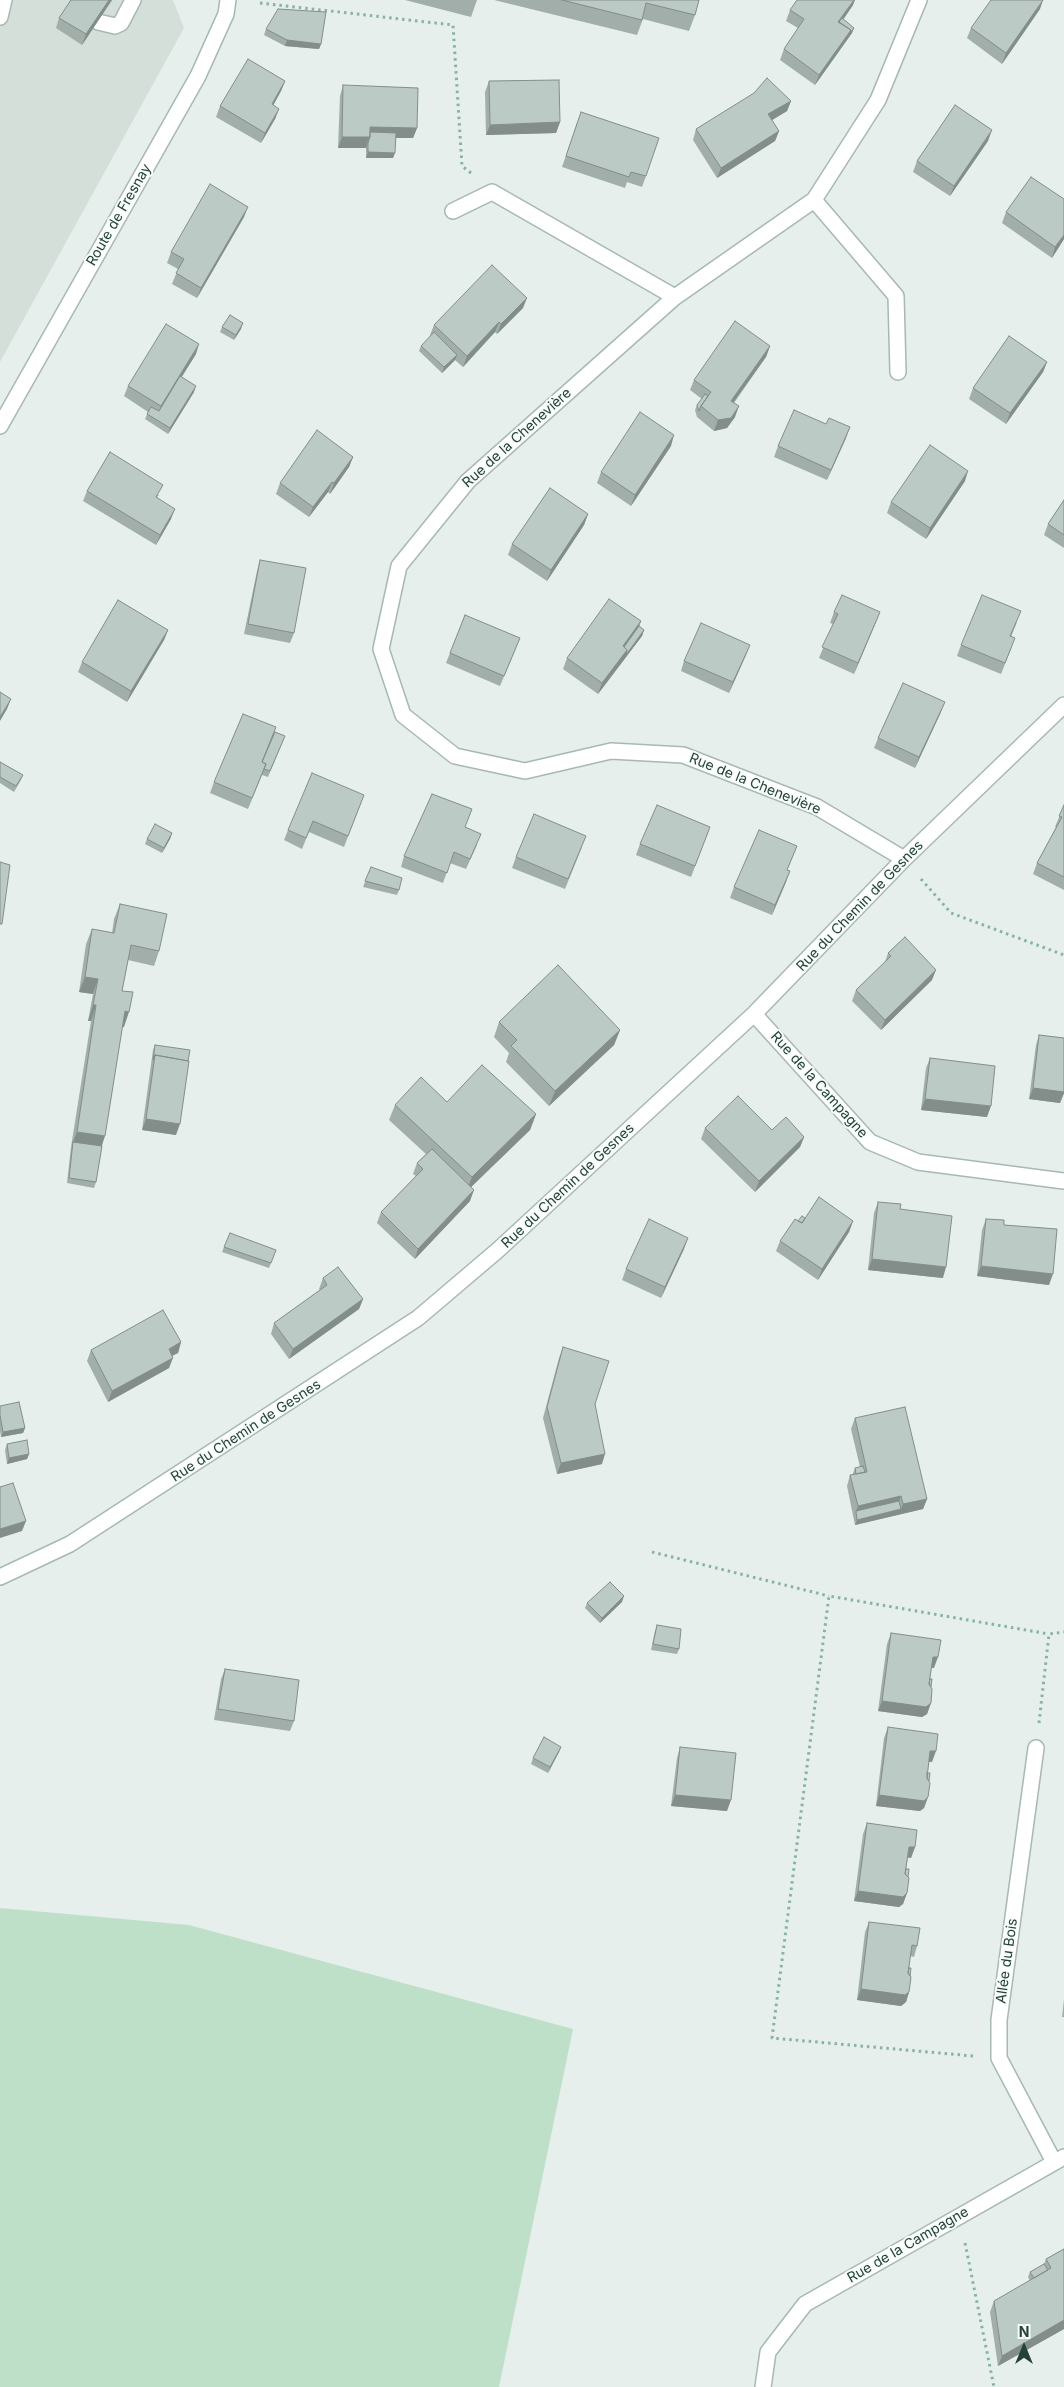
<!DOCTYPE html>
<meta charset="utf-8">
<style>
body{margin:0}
#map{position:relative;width:1064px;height:2387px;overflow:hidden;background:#e6efeb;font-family:Inter,sans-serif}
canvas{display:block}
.north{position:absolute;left:999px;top:2322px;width:50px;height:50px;-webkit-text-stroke:4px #f7fbf9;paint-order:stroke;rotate:0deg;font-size:14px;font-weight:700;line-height:20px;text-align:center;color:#24423a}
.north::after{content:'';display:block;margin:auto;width:18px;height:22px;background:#24423a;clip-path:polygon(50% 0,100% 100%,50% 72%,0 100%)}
</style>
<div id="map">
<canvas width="1064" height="2387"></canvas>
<div class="north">N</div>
</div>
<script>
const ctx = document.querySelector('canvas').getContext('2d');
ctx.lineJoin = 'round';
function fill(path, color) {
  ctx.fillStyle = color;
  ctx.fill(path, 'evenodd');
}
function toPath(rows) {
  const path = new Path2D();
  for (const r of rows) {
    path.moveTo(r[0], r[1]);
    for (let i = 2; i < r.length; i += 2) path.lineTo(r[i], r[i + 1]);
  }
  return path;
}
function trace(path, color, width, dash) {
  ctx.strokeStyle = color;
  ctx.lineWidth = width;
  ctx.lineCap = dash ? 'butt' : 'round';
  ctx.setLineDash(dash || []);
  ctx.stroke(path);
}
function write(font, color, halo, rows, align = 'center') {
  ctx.font = font + ' Inter,sans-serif';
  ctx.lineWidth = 4;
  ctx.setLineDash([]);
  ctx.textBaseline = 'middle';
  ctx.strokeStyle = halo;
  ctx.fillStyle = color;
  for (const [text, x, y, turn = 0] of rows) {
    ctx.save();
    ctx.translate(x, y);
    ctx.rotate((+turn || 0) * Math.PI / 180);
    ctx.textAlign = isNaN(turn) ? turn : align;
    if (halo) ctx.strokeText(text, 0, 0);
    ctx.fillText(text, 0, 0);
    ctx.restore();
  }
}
fill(toPath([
 [0,0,173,0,184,28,0,362]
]), '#d4dfda');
fill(toPath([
 [0,1908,189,1925,573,2029,499,2387,0,2387]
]), '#bfe0c8');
const service = toPath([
 [0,17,4,0],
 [98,22,115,26,121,23,133,0]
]);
const minor = toPath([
 [814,200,896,296,898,372],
 [453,211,492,192,675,297],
 [904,859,817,807,683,755,611,751,525,771,455,756,403,715,381,649,399,566,468,481,675,297,814,200,878,100,919,0],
 [754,1014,870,1142,918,1162,1064,1181],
 [0,1577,70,1544,418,1318,498,1250,754,1014,904,859,1064,705],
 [1036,1748,999,2020,999,2058,1054,2162],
 [763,2387,768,2352,805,2304,1064,2157]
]);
const tertiary = toPath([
 [0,426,198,76,226,14,228,0]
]);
trace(service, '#a8b8b2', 18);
trace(minor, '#a8b8b2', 18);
trace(tertiary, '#a8b8b2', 18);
trace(toPath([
 [260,3,453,25,462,166,471,173],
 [921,879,951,913,1064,955],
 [652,1552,829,1596],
 [1039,1723,1049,1634,1064,1632],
 [973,2056,772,2038,829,1596,1049,1634],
 [965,2243,994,2387]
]), '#86b3a5', 3, [2.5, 4]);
trace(service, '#fff', 15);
trace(minor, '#fff', 15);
trace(tertiary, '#fff', 15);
fill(toPath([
 [71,0,112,0,82,45,56,28,59,18],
 [405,0,477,0,471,17],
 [494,0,699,0,695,15,689,31,643,19,637,35],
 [853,5,843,20,854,28,852,33,815,85,780,60,784,49,798,28,786,21,790,10],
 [1040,9,1002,64,967,38,971,28],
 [266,29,321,44,319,49,285,46,264,35],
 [285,81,281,91,273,105,279,109,275,119,261,143,216,117,220,106],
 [489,81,560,122,556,133,486,135,485,92],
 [343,85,417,128,413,138,396,138,393,158,366,158,366,148,338,148,340,96],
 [791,101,787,111,772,120,779,131,775,141,717,178,693,140,696,129],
 [577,123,646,176,642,187,627,182,625,188,562,167],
 [988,141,950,196,913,172,917,161],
 [1064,199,1064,239,1052,258,1002,223,1006,212],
 [244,217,197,298,172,284,178,269,167,263,171,252],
 [523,308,497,334,495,332,463,367,455,360,442,373,419,351,421,346,431,336,430,335,434,325],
 [222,327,241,329,234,340,220,332],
 [770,346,766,357,734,403,735,417,727,428,714,431,697,417,695,410,697,405,702,399,690,390,694,380],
 [196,354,181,377,194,392,168,434,145,419,148,412,124,396,128,386],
 [1047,362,1043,372,1006,424,969,399,973,388],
 [826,424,846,438,827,480,774,457,778,446],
 [671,446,631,506,597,483,601,472],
 [353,457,349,467,330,494,328,492,309,517,276,494,280,483],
 [965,481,926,539,887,513,891,502],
 [87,491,159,495,157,497,171,519,156,545,83,501],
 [1064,500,1064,548,1044,535,1048,524],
 [588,514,584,525,547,581,508,555,512,544],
 [260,560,294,633,290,643,244,634,257,571],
 [834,612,876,622,854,674,819,658,833,624,830,623],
 [465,615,516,648,500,686,446,663],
 [641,621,639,626,644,630,642,636,598,694,563,669,567,658],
 [1017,622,1011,637,1011,649,1001,674,957,656,961,645],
 [168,630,164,640,127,702,78,672,82,662],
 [746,655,729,693,681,671,684,661],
 [941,712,915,768,874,748,878,738],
 [275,732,283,741,268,777,262,775,248,809,210,793,214,782],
 [0,762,23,775,21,780,14,792,0,783],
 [364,795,344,847,309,832,302,849,284,840,288,830],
 [1064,805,1064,890,1033,874,1037,863,1056,827,1055,827],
 [710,827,691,877,636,855,640,844],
 [465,828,477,845,466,869,450,863,443,883,401,867,404,856],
 [172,833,170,839,162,853,145,844,147,839],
 [797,846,787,870,786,882,772,915,730,898,734,887],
 [582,847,565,889,512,868,516,857],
 [371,867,399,890,397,895,363,887],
 [120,904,159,951,154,966,128,960,122,991,124,1027,122,1027,96,1182,94,1188,67,1183,71,1147,91,1021,88,1021,93,994,79,992,86,944,92,929,112,933,114,919],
 [888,953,932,980,881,1030,852,1001,856,990,885,962],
 [499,1022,620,1030,614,1045,549,1106,506,1062,509,1053,494,1037],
 [1039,1035,1064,1038,1064,1093,1060,1103,1029,1099,1036,1045],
 [155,1045,176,1135,142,1130,153,1050],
 [930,1058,987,1117,921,1110,926,1068],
 [447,1102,536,1114,530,1130,471,1187,470,1201,415,1259,377,1223,381,1212,416,1176,413,1174,417,1163,426,1154,389,1120,395,1105],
 [705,1128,772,1130,804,1137,800,1147,755,1192,701,1139],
 [878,1202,900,1209,943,1278,868,1270,874,1213],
 [805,1218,853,1221,849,1232,818,1280,776,1251,780,1241,798,1221],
 [986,1219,1004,1225,1049,1285,977,1276,982,1230],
 [224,1247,276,1250,269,1268,222,1252],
 [684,1249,661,1298,622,1280,626,1269],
 [323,1278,363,1299,359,1309,289,1359,271,1334,274,1323,320,1290,319,1289],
 [181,1342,178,1353,172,1356,169,1368,108,1402,87,1361,91,1350],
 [563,1347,595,1404,602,1464,557,1474,543,1418,559,1358],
 [0,1406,25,1428,23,1433,1,1437,0,1431],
 [855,1418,927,1499,923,1509,855,1525,847,1486,850,1475,853,1475,853,1473,855,1468,860,1467,851,1429],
 [7,1444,29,1454,27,1459,7,1464,5,1450],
 [622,1602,600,1623,585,1608,587,1603],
 [657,1625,679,1649,677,1654,651,1650,655,1631],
 [891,1633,934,1668,931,1668,930,1679,931,1687,931,1703,927,1714,922,1717,878,1711,887,1644],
 [225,1669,294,1721,290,1731,214,1720,221,1679],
 [888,1727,932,1762,929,1762,927,1773,929,1781,928,1797,924,1808,920,1811,876,1806,884,1738],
 [561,1747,559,1752,548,1773,531,1764,533,1758],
 [680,1747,727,1811,671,1806,677,1758],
 [867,1823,915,1847,911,1858,908,1857,906,1869,908,1877,907,1893,903,1904,899,1907,854,1901,863,1834],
 [869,1922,917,1946,914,1957,910,1956,909,1968,909,1992,906,2002,901,2006,857,2000,865,1932],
 [1064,1999,1064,2017,1062,2017],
 [1064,2249,1064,2329,998,2366,990,2312,994,2301,1030,2281,1028,2277,1030,2272,1044,2264,1046,2259]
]), '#a1aea9');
fill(toPath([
 [109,0,112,0,82,45,86,34],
 [854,0,855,0,853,5,837,28,838,22],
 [1043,0,1040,9,1002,64,1006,53],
 [854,28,852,33,847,40,815,85,819,75,851,30],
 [287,40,321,44,319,49,285,46],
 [285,81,281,91,268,115,272,104],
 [791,101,787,111,764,125,768,114],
 [279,109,275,119,261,143,265,133],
 [560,122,556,133,486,135,490,125],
 [370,127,417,128,413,138,369,138,366,148,338,148,342,137],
 [992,130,988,141,950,196,954,186],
 [779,131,775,141,717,178,721,168],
 [368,152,395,153,393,158,366,158],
 [248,207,244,217,197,298,201,288],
 [1064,235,1064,239,1052,258,1055,247],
 [527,298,523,308,497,334,501,324],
 [499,322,495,332,463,367,467,356],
 [243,323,241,329,234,340,236,335],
 [199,344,196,354,157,417,161,406],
 [770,346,766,357,727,411,731,401],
 [457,355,455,360,442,373,444,367],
 [1047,362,1043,372,1006,424,1010,413],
 [196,386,194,392,168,434,170,428],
 [739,406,735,417,727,428,714,431,718,420],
 [850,427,846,438,827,480,831,470],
 [674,435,671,446,631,506,635,495],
 [353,457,349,467,330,494,334,483],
 [968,471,965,481,926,539,930,528],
 [332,482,328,492,309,517,313,507],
 [175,509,171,519,156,545,160,535],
 [588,514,584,525,547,581,551,570],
 [880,612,876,622,854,674,858,663],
 [641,621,637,631,621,651,623,646],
 [168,630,164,640,127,702,131,691],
 [644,630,642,636,598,694,602,683,627,650],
 [750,645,746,655,729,693,733,682],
 [11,699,7,709,0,721,0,717],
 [945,702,941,712,915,768,919,757],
 [172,833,170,839,162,853,164,848],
 [790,871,786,882,772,915,775,905],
 [936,970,932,980,881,1030,885,1020],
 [85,977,98,979,93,994,79,992],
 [93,1005,96,1005,91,1021,88,1021],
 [125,1011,129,1012,124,1027,119,1027],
 [620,1030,614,1045,549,1106,555,1091],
 [1064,1083,1064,1093,1060,1103,1029,1099,1033,1088],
 [925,1099,991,1106,987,1117,921,1110],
 [536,1114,530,1130,466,1192,472,1177],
 [146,1119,180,1124,176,1135,142,1130],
 [77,1132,105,1136,100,1151,73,1142],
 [804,1137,800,1147,755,1192,759,1181],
 [474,1190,470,1201,415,1259,418,1249],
 [853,1221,849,1232,818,1280,822,1269],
 [688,1238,684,1249,661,1298,665,1287],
 [872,1259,946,1267,943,1278,868,1270],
 [981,1266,1053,1274,1049,1285,977,1276],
 [363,1299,359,1309,289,1359,293,1349],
 [181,1342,178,1353,165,1359,169,1349],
 [173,1358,169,1368,108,1402,112,1391],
 [25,1428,23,1433,1,1437,3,1432],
 [29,1454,27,1459,7,1464,9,1458],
 [605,1454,602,1464,557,1474,561,1463],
 [901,1496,897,1506,856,1511,858,1506],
 [927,1499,923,1509,855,1525,857,1520,901,1509,903,1504],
 [26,1521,22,1531,0,1538,0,1529],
 [624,1596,622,1602,600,1623,602,1618],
 [933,1657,938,1657,934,1668,929,1667],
 [882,1701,931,1703,927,1714,922,1717,878,1711],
 [561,1747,559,1752,548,1773,550,1767],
 [930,1751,936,1751,932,1762,926,1761],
 [675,1795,731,1800,727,1811,671,1806],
 [879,1795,928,1797,924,1808,920,1811,876,1806],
 [909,1847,915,1847,911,1858,906,1857],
 [858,1891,907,1893,903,1904,899,1907,854,1901],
 [861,1989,909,1992,906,2002,901,2006,857,2000],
 [1064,2320,1064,2329,998,2366,1002,2356]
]), '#838d89');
const building = toPath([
 [71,0,109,0,86,34,59,18,71,0],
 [562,0,699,0,695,15,646,3,642,20,562,0],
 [797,0,854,0,838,22,851,30,819,75,784,49,804,19,790,10,797,0],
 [991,0,1043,0,1006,53,971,28,991,0],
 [278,9,326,12,321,44,287,40,266,29,278,9],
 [842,18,854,28,849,35,851,30,839,22,842,18],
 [248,59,285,81,272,104,279,109,265,133,220,106,248,59],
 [767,78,791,101,768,114,779,131,721,168,696,129,754,93,767,78],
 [559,80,560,122,490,125,489,81,559,80],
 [343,85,418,88,417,128,370,127,370,137,342,137,343,85],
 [955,105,992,130,954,186,917,161,955,105],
 [581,112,659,138,646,176,631,172,629,177,566,156,581,112],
 [370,132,396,133,395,153,368,152,368,143,370,137,370,132],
 [1031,177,1064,199,1064,235,1055,247,1006,212,1031,177],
 [210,184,248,207,201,288,176,273,184,259,171,252,210,184],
 [492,265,527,298,501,324,499,322,467,356,434,325,492,265],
 [230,315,243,323,236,335,222,327,230,315],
 [735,321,770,346,731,401,739,406,731,418,718,420,701,406,711,392,694,380,735,321],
 [166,324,199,344,161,406,128,386,166,324],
 [434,332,457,355,444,367,421,346,434,332],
 [1009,336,1047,362,1010,413,973,388,1009,336],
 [180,376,196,386,170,428,147,414,151,407,159,411,180,376],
 [705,394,708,396,701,406,699,411,697,405,705,394],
 [794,410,826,424,829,418,850,427,831,470,778,446,794,410],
 [640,412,674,435,635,495,601,472,640,412],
 [317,430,353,457,334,483,332,482,313,507,280,483,317,430],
 [930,445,968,471,930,528,891,502,930,445],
 [110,452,163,485,156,497,175,509,160,535,87,491,110,452],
 [550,488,588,514,551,570,512,544,550,488],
 [1064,500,1064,535,1048,524,1064,500],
 [260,560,306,568,294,633,248,624,260,560],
 [842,595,880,612,858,663,822,647,838,614,834,612,842,595],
 [982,595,1021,611,1010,636,1015,638,1005,663,961,645,982,595],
 [609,599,641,621,623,646,627,650,602,683,567,658,609,599],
 [118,600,168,630,131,691,82,662,118,600],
 [465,615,520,638,504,676,450,653,465,615],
 [701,623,750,645,733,682,684,661,701,623],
 [639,626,644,630,626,655,627,650,624,647,639,626],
 [903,683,945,702,919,757,878,738,903,683],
 [0,692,11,699,0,717,0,692],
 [243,714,276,727,262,762,266,764,252,798,214,782,243,714],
 [275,732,285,736,270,771,264,769,266,764,262,762,275,732],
 [0,762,23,775,16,786,0,777,0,762],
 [312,773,364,795,348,836,313,821,306,838,288,830,312,773],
 [432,794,472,809,465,827,481,834,470,859,454,852,447,873,404,856,432,794],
 [657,805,710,827,695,866,640,844,657,805],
 [1064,805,1064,877,1037,863,1062,817,1059,816,1064,805],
 [534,814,586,836,568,879,516,857,534,814],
 [155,824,172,833,164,848,147,839,155,824],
 [759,830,797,846,787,870,790,871,775,905,734,887,759,830],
 [0,862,10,865,2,924,0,924,0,862],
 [371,867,402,878,399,890,365,881,371,867],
 [120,904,167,914,159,951,131,945,122,991,133,992,129,1012,125,1011,105,1136,77,1132,96,1005,93,1005,98,979,85,977,92,929,114,933,120,904],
 [905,937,936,970,885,1020,856,990,891,956,888,953,905,937],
 [558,965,620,1030,555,1091,511,1046,517,1040,499,1022,558,965],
 [1039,1035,1064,1038,1064,1092,1033,1088,1039,1035],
 [155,1045,190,1050,188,1061,155,1055,153,1060,155,1045],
 [155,1055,189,1061,180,1124,146,1119,155,1055],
 [930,1058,995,1066,991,1106,925,1099,930,1058],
 [482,1065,536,1114,472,1177,395,1105,421,1077,447,1102,482,1065],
 [738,1096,772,1130,786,1117,804,1137,759,1181,705,1128,738,1096],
 [73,1142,102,1146,96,1182,69,1178,73,1142],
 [432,1149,474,1190,418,1249,381,1212,423,1169,417,1163,432,1149],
 [819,1197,853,1221,822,1269,780,1241,795,1219,802,1223,819,1197],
 [878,1202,901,1204,900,1209,952,1216,946,1267,872,1259,878,1202],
 [802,1216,805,1218,802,1223,798,1221,802,1216],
 [649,1219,688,1238,665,1287,626,1269,649,1219],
 [986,1219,1004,1220,1004,1225,1057,1229,1053,1274,981,1266,986,1219],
 [230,1233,276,1250,271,1263,224,1247,230,1233],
 [338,1267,363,1299,293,1349,274,1323,327,1285,323,1278,338,1267],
 [163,1310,181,1342,169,1349,173,1358,112,1391,91,1350,163,1310],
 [563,1347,609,1361,595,1404,605,1454,561,1463,547,1407,563,1347],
 [19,1402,25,1428,3,1432,0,1415,0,1406,19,1402],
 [905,1407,927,1499,903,1504,901,1496,858,1506,850,1475,867,1472,855,1418,905,1407],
 [27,1440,29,1454,9,1458,7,1444,27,1440],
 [863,1466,865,1472,856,1474,855,1468,863,1466],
 [13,1483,26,1521,0,1529,0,1487,13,1483],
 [899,1501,901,1509,857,1520,856,1511,899,1501],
 [610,1582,624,1596,602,1618,587,1603,610,1582],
 [657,1625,681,1629,679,1649,653,1644,657,1625],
 [891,1633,941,1640,938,1657,933,1657,929,1684,932,1689,931,1703,926,1707,882,1701,891,1633],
 [225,1669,299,1680,294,1721,218,1709,225,1669],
 [930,1679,932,1679,931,1687,929,1684,930,1679],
 [888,1727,938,1734,936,1751,930,1751,927,1778,930,1783,928,1797,924,1801,879,1795,888,1727],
 [544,1737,561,1747,550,1767,533,1758,544,1737],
 [680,1747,736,1753,731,1800,675,1795,680,1747],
 [927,1773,930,1773,929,1781,927,1778,927,1773],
 [867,1823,917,1830,915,1847,909,1847,905,1874,909,1878,907,1893,903,1897,858,1891,867,1823],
 [906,1869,909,1869,908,1877,905,1874,906,1869],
 [869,1922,920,1928,917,1946,912,1945,908,1973,911,1977,909,1992,905,1995,861,1989,869,1922],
 [909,1968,911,1968,910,1976,908,1973,909,1968],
 [1064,2249,1064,2320,1002,2356,994,2301,1051,2268,1046,2259,1064,2249],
 [1044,2264,1048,2270,1034,2278,1030,2272,1044,2264]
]);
fill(building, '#bbcac4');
trace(building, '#838d89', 1);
write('14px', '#24423a', '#f7fbf9', [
 ["Route de Fresnay",119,215,-60],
 ["Rue de la Chenevière",517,438,-42],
 ["Rue de la Chenevière",755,784,22],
 ["Rue du Chemin de Gesnes",860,906,-46],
 ["Rue de la Campagne",819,1085,48],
 ["Rue du Chemin de Gesnes",568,1186,-43],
 ["Rue du Chemin de Gesnes",246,1431,-33],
 ["Allée du Bois",1007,1961,-82],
 ["Rue de la Campagne",908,2245,-30]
]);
</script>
